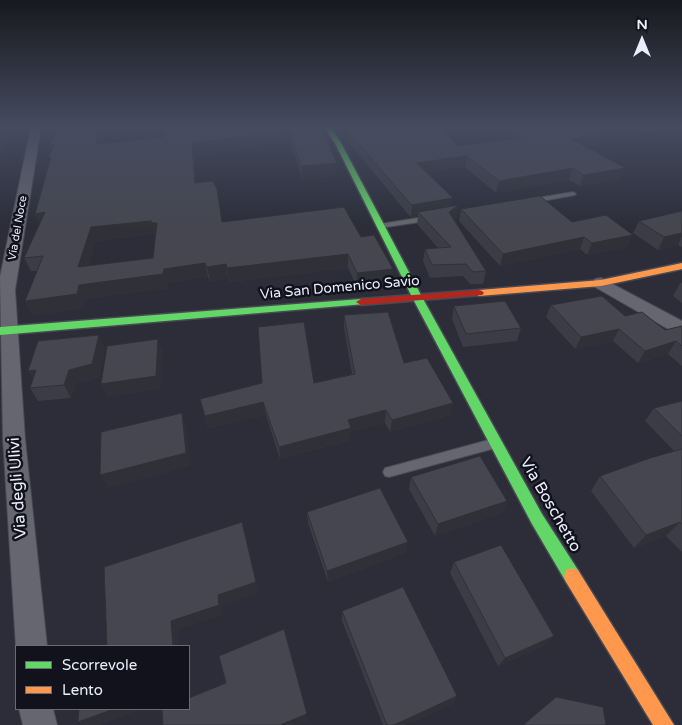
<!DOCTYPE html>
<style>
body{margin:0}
#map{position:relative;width:682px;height:725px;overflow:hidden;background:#2c2d39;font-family:"Varela Round",sans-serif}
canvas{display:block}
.legend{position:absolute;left:15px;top:645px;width:175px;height:65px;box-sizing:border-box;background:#11121c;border:1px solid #686a76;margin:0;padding:6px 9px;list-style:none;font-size:15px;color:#ebedfc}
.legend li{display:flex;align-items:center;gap:10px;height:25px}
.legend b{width:25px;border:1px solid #686a76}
.north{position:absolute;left:617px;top:15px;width:50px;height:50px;-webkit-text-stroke:4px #11121c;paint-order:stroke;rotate:0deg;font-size:14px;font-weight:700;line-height:20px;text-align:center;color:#ebedfc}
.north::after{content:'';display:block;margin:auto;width:18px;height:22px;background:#ebedfc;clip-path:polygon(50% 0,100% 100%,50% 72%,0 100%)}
</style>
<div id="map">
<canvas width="682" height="725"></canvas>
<ul class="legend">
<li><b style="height:6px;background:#63d668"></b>Scorrevole</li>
<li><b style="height:6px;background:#ff974d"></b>Lento</li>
</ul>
<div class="north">N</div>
</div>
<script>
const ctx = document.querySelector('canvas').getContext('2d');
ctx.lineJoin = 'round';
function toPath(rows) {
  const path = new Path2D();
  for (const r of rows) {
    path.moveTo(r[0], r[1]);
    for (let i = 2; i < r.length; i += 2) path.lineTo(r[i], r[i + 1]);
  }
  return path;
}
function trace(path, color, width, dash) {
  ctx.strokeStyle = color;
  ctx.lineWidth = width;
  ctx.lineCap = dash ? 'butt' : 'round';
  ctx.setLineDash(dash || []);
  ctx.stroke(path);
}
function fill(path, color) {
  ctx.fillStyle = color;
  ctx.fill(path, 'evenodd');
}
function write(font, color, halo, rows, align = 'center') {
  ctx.font = font + ' "Varela Round",sans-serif';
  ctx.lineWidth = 5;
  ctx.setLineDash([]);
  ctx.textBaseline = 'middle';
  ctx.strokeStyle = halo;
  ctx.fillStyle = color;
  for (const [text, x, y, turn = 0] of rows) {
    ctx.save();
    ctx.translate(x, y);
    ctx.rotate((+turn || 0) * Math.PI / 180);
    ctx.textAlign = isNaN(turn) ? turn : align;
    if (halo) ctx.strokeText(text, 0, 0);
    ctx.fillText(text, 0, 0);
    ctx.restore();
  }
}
const lane = toPath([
 [573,192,576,194,575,195,531,203,528,201,531,199,573,192],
 [430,216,434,218,433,220,380,228,376,226,380,224,430,216],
 [492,439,496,441,498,444,496,447,492,449,389,477,385,476,383,472,385,468,389,467,492,439]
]);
const street = toPath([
 [31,127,41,127,15,290,25,439,47,646,16,646,16,648,3,439,0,277,31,127],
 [601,278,682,321,682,335,675,333,595,287,593,283,595,279,601,278],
 [19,709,53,709,57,725,23,725,19,709]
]);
const fast = toPath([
 [324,127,330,127,341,143,422,297,542,514,578,570,580,576,578,582,572,584,566,582,532,524,412,297,335,143,324,127],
 [361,299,365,300,366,302,365,304,0,335,0,327,361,299]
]);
const slow = toPath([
 [682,263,682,269,601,286,479,296,474,293,479,290,601,280,682,263],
 [572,568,578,570,674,725,653,725,566,582,564,576,566,570,572,568]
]);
const jam = toPath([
 [479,290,482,291,484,293,482,295,361,305,356,302,361,299,479,290]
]);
trace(lane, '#494954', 2);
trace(street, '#494954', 2);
trace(fast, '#494954', 3);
trace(slow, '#494954', 3);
trace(jam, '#494954', 3);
fill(lane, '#65666f');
fill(street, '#65666f');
fill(fast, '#63d668');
fill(slow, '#ff974d');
fill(jam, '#b3261e');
fill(toPath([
 [58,127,104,127,102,143,321,127,337,175,302,179,291,143,194,155,196,182,217,189,222,221,361,237,393,269,391,282,357,287,348,268,229,282,228,278,210,281,208,277,168,283,167,288,85,299,83,308,33,315,25,301,37,271,31,271,24,258,40,224,52,150],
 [154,234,155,237,153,258,88,266,96,241],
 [361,127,439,127,458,146,510,139,509,139,512,128,604,132,600,143,585,146,620,179,580,186,569,180,496,193,465,167,427,172,452,206,457,217,454,219,486,271,483,284,470,284,463,276,430,278,423,261,425,249,438,248,417,224,418,216,411,217,407,213,347,140,347,130,362,128],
 [635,127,681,127,649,133],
 [461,209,572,222,628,247,587,255,580,249,500,266,459,221],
 [682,211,682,247,678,245,658,250,633,233,639,221],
 [680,283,682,283,682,303,673,296],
 [551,305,625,316,665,330,682,326,682,366,668,354,638,363,613,341,575,349,546,317],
 [454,306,521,328,517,341,463,347,452,319],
 [344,315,453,403,450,415,390,432,385,423,350,432,350,440,280,459,266,415,208,428,200,399,314,383,352,374,344,328],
 [105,348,99,377,76,383,71,398,38,401,30,388],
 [682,401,682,552,666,536,634,548,591,491,600,476,674,451,645,421,654,408],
 [411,477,507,501,502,513,435,536,409,489],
 [307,512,408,542,405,553,328,582,308,523],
 [454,562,546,645,498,666,450,573],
 [342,611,457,696,452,704,406,725,383,725,342,621]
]), '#3b3c45');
fill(toPath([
 [3,127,15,127,14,129,11,130,0,158,0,134],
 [99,127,104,127,100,155,96,144],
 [652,127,681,127,649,133],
 [290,131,291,143,194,155,197,195,195,183,192,143],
 [604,132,600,143,568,149,572,139],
 [55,144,55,157,50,145],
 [467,156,465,167,416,174,417,163],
 [337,163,337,175,302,179,301,166],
 [573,168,569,180,496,193,499,181],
 [625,168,620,179,580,186,584,175],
 [217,189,220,201,224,235,222,222],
 [453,198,451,210,418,212,418,216,411,217,412,205],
 [459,205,457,217,447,224,449,212],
 [45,212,41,227,35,214],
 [151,221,157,223,160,236,155,237,154,234,96,241,84,281,78,267,91,227],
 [682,233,682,236,678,245,658,250,664,237],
 [633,235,628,247,587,255,592,243],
 [584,237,580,249,500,266,503,254],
 [348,254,348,268,229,282,227,268],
 [205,263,208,277,168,283,167,288,85,299,83,308,33,315,25,301,79,285,164,269],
 [226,264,228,278,210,281,207,267],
 [393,269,391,282,357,287,357,273],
 [619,329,613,341,575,349,581,337],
 [99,335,105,348,99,377,76,383,71,398,64,385,69,370],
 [158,339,163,352,160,389,108,397,101,384],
 [676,341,668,354,638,363,645,351],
 [36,370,36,384,28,371],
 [263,402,266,415,208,428,205,416],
 [453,403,450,415,390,432,392,420],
 [386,410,385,423,350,432,350,440,280,459,279,447,348,420],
 [182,413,186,426,191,466,108,488,100,475],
 [507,501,502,513,435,536,438,524],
 [242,522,259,593,223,605,223,615,177,630,179,646,173,646,171,621,218,595],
 [680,522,666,536,634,548,646,535],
 [408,542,405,553,328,582,327,571],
 [554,636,546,645,498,666,505,658],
 [457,696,452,704,406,725,394,725],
 [114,709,142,709,100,725,82,725,78,722],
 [307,714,308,721,298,725,280,725]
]), '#303138');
const building = toPath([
 [0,127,3,127,0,134,0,127],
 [58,127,99,127,96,144,164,137,163,127,321,127,337,163,301,166,290,131,192,143,195,183,213,181,217,189,222,222,344,207,361,237,374,235,393,269,357,273,348,254,227,268,226,264,207,267,205,263,164,269,163,274,79,285,77,294,25,301,43,256,24,258,45,212,35,214,51,157,48,157,55,144,50,145,58,127],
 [151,221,151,223,157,223,153,258,78,267,91,227,151,221],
 [369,127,439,127,458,146,526,137,512,128,519,127,593,127,604,132,572,139,625,168,584,175,573,168,499,181,467,156,417,163,453,198,412,205,408,201,347,130,369,128,369,127],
 [540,196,572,222,606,215,633,235,592,243,584,237,503,254,461,209,540,196],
 [459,205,449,212,486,271,473,272,466,264,432,265,425,249,451,247,418,212,459,205],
 [682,211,682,233,664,237,639,221,682,211],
 [602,296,625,316,642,312,665,330,682,326,682,346,676,341,645,351,619,329,581,337,551,305,602,296],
 [505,301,521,328,466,334,454,306,505,301],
 [388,312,404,363,427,358,453,403,392,420,386,410,348,420,351,428,279,447,263,402,205,416,200,399,262,383,258,327,304,322,314,383,355,374,344,315,388,312],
 [99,335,92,364,69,370,64,385,30,388,36,370,28,371,38,341,99,335],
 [158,339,156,376,101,384,107,346,158,339],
 [682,401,682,436,654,408,682,401],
 [182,413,186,453,100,475,101,432,182,413],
 [682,449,682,524,680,522,646,535,600,476,650,458,682,449],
 [480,456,507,501,438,524,411,477,480,456],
 [380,488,408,542,327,571,307,512,380,488],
 [242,522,256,582,218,595,219,605,171,621,173,646,107,646,104,567,242,522],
 [501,545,554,636,505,658,454,562,501,545],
 [403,587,457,696,394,725,387,725,342,611,403,587],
 [284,629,307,714,280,725,163,725,162,710,164,709,189,709,189,698,226,683,219,656,284,629],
 [556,697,603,707,606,725,523,725,556,697],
 [79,709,114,709,78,722,79,709]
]);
fill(building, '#454650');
trace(building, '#303138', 1);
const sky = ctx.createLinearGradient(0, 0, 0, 228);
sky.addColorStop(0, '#18191f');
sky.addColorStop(0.56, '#454c5f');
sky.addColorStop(1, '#454c5f00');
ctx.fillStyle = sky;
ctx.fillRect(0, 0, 682, 228);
write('11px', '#ebedfc', '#11121c', [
 ["Via del Noce",18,228,-80]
]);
write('14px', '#ebedfc', '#11121c', [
 ["Via San Domenico Savio",340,288,-5]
]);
write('16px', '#ebedfc', '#11121c', [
 ["Via degli Ulivi",18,488,-94],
 ["Via Boschetto",550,505,60]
]);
</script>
